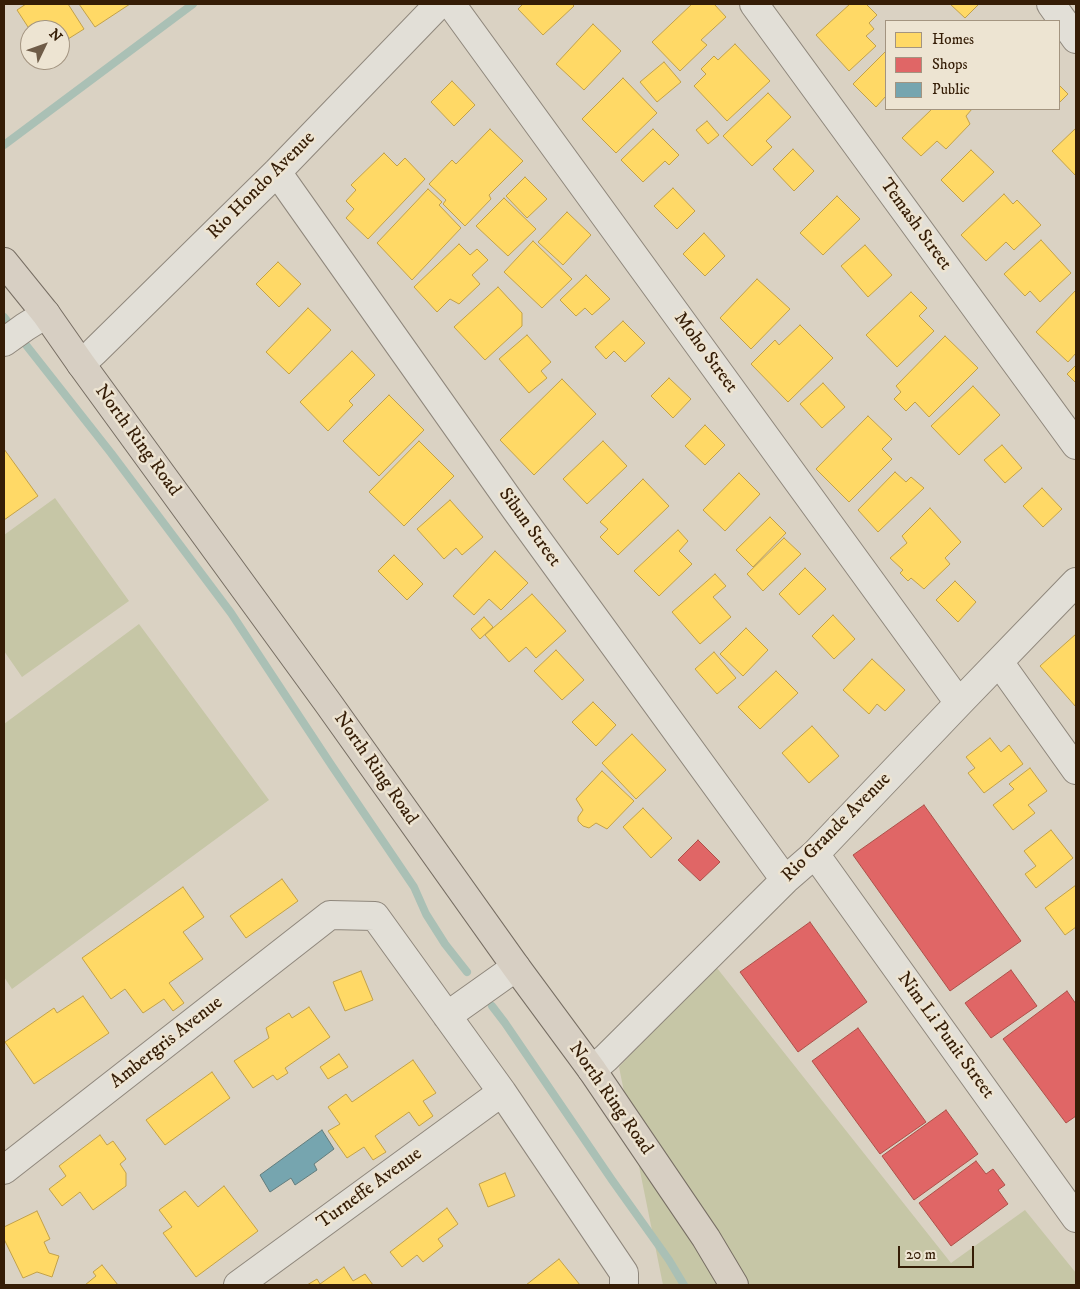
<!DOCTYPE html>
<style>
body{margin:0}
#map{position:relative;width:1080px;height:1289px;overflow:hidden;background:#dad2c3;font-family:"IM FELL DW Pica",serif}
canvas{display:block}
.frame{position:absolute;inset:0;border:5px solid #351d06;pointer-events:none}
.legend{position:absolute;left:885px;top:20px;width:175px;height:90px;box-sizing:border-box;background:#ede4d2;border:1px solid #a39480;margin:0;padding:6px 9px;list-style:none;font-size:15px;color:#351d06}
.legend li{display:flex;align-items:center;gap:10px;height:25px}
.legend b{width:25px;border:1px solid #a39480}
.north{position:absolute;left:20px;top:20px;width:50px;height:50px;box-sizing:border-box;background:#ede4d2;border:1px solid #a39480;border-radius:50%;rotate:48deg;font-size:14px;font-weight:700;line-height:20px;text-align:center;color:#351d06}
.north::after{content:'';display:block;margin:auto;width:18px;height:22px;background:#6f5c48;clip-path:polygon(50% 0,100% 100%,50% 72%,0 100%)}
.scale{position:absolute;left:898px;top:1246px;width:76px;height:22px;box-sizing:border-box;border:2px solid #351d06;border-top:0;padding-left:6px;font-size:15px;line-height:18px;white-space:nowrap;color:#351d06;-webkit-text-stroke:4px #ede4d2;paint-order:stroke}
</style>
<div id="map">
<canvas width="1080" height="1289"></canvas>
<div class="frame"></div>
<ul class="legend">
<li><b style="height:14px;background:#ffd966"></b>Homes</li>
<li><b style="height:14px;background:#e06666"></b>Shops</li>
<li><b style="height:14px;background:#76a5af"></b>Public</li>
</ul>
<div class="north">N</div>
<div class="scale">20 m</div>
</div>
<script>
const ctx = document.querySelector('canvas').getContext('2d');
ctx.lineJoin = 'round';
function fill(path, color) {
  ctx.fillStyle = color;
  ctx.fill(path, 'evenodd');
}
function toPath(rows) {
  const path = new Path2D();
  for (const r of rows) {
    path.moveTo(r[0], r[1]);
    for (let i = 2; i < r.length; i += 2) path.lineTo(r[i], r[i + 1]);
  }
  return path;
}
function trace(path, color, width, dash) {
  ctx.strokeStyle = color;
  ctx.lineWidth = width;
  ctx.lineCap = dash ? 'butt' : 'round';
  ctx.setLineDash(dash || []);
  ctx.stroke(path);
}
function write(font, color, halo, rows, align = 'center') {
  ctx.font = font + ' "IM FELL DW Pica",serif';
  ctx.lineWidth = 5;
  ctx.setLineDash([]);
  ctx.textBaseline = 'middle';
  ctx.strokeStyle = halo;
  ctx.fillStyle = color;
  for (const [text, x, y, turn = 0] of rows) {
    ctx.save();
    ctx.translate(x, y);
    ctx.rotate((+turn || 0) * Math.PI / 180);
    ctx.textAlign = isNaN(turn) ? turn : align;
    if (halo) ctx.strokeText(text, 0, 0);
    ctx.fillText(text, 0, 0);
    ctx.restore();
  }
}
fill(toPath([
 [55,498,129,601,22,677,4,651,4,535],
 [139,624,269,800,12,989,4,977,4,724],
 [713,963,951,1263,1025,1210,1076,1273,1076,1285,663,1285,619,1067]
]), '#c6c6a6');
const homes = toPath([
 [26,4,68,4,84,29,60,44,60,30,30,30,17,10,26,4],
 [79,4,130,4,95,27,79,4],
 [523,4,572,4,574,6,543,35,518,9,523,4],
 [692,4,714,4,726,17,701,40,707,45,680,71,652,42,692,4],
 [850,4,866,4,877,15,869,23,874,29,866,36,876,46,849,71,816,35,850,4],
 [950,4,979,4,965,18,950,4],
 [593,24,621,51,584,90,556,64,593,24],
 [735,44,770,81,727,121,694,86,706,74,701,69,714,56,718,60,735,44],
 [886,51,886,96,876,107,853,84,886,51],
 [664,62,681,82,657,102,640,82,664,62],
 [623,78,657,113,616,153,582,119,623,78],
 [452,81,475,105,454,126,431,102,452,81],
 [1059,85,1068,94,1059,103,1059,85],
 [768,93,791,117,766,141,772,147,752,166,723,136,768,93],
 [932,109,972,109,966,116,970,124,946,149,937,141,921,156,902,138,932,109],
 [707,121,719,135,708,144,696,130,707,121],
 [1076,128,1076,176,1052,151,1076,128],
 [490,129,523,161,489,195,491,199,465,226,443,204,446,200,429,184,452,160,456,164,490,129],
 [653,129,679,155,669,165,665,161,643,182,621,160,653,129],
 [793,149,814,171,794,191,773,169,793,149],
 [971,150,994,172,963,202,941,180,971,150],
 [384,153,397,166,405,158,425,179,368,239,346,218,354,209,346,201,356,190,351,185,384,153],
 [525,177,547,199,527,218,506,196,525,177],
 [673,188,695,211,677,229,654,206,673,188],
 [428,189,442,202,439,205,461,228,412,280,377,243,428,189],
 [1004,194,1013,204,1017,200,1041,225,1014,250,1006,242,986,261,961,235,1004,194],
 [837,196,860,219,823,255,800,233,837,196],
 [504,198,536,229,508,256,476,226,504,198],
 [567,212,591,235,563,265,538,242,567,212],
 [704,233,725,256,705,276,683,254,704,233],
 [1041,240,1071,273,1040,302,1030,291,1025,296,1004,274,1041,240],
 [533,241,572,279,542,308,504,272,533,241],
 [459,244,470,255,477,249,488,260,472,275,480,284,459,304,450,299,437,312,414,287,459,244],
 [865,245,892,275,868,297,841,266,865,245],
 [278,262,301,284,279,307,256,284,278,262],
 [586,275,610,299,592,315,585,308,576,316,560,300,586,275],
 [757,279,790,309,751,349,720,318,757,279],
 [498,287,522,313,522,326,485,360,454,327,498,287],
 [1076,290,1076,353,1068,362,1036,332,1076,290],
 [911,292,927,308,919,316,934,331,897,367,866,335,911,292],
 [308,308,331,330,289,374,266,352,308,308],
 [623,321,645,343,625,362,614,351,606,359,595,347,623,321],
 [800,325,833,358,788,402,751,364,775,340,779,345,800,325],
 [527,335,551,362,541,371,547,378,529,393,499,359,527,335],
 [945,336,978,368,929,417,915,402,906,411,894,399,901,392,896,386,945,336],
 [352,351,375,375,349,401,353,405,328,431,300,402,352,351],
 [1076,365,1076,383,1067,374,1076,365],
 [669,378,691,399,673,418,651,396,669,378],
 [562,379,596,414,534,475,500,440,562,379],
 [823,383,845,407,822,428,800,404,823,383],
 [973,386,1000,415,959,455,931,426,973,386],
 [389,395,424,430,379,476,343,441,389,395],
 [868,416,892,439,882,449,892,459,849,502,816,469,868,416],
 [705,425,725,445,705,465,685,446,705,425],
 [419,441,454,476,404,526,369,492,419,441],
 [603,441,627,466,587,504,563,479,603,441],
 [1002,445,1022,468,1005,483,984,460,1002,445],
 [4,449,38,496,4,520,4,449],
 [895,472,906,482,911,477,924,488,878,532,858,510,895,472],
 [739,473,760,494,725,531,703,510,739,473],
 [643,479,669,506,618,555,600,537,608,529,600,522,643,479],
 [1042,488,1062,509,1043,527,1023,506,1042,488],
 [450,500,483,537,462,555,456,548,444,559,417,529,450,500],
 [930,508,961,542,945,558,950,564,924,589,911,578,908,581,900,573,903,570,890,558,907,543,902,536,930,508],
 [770,517,786,533,753,567,736,550,770,517],
 [678,530,688,541,679,551,692,564,659,596,634,571,678,530],
 [784,538,801,554,763,591,747,574,784,538],
 [495,551,528,583,501,610,489,599,474,615,453,596,495,551],
 [394,555,423,584,407,600,378,571,394,555],
 [805,568,826,589,799,615,779,594,805,568],
 [715,574,726,586,713,597,731,617,700,644,672,612,715,574],
 [955,581,976,602,958,622,936,600,955,581],
 [532,594,566,631,536,658,526,647,509,662,485,635,532,594],
 [833,615,855,639,834,659,812,636,833,615],
 [484,617,493,627,480,639,471,629,484,617],
 [746,628,768,650,743,676,720,654,746,628],
 [1076,634,1076,707,1040,666,1076,634],
 [556,650,584,680,562,700,534,671,556,650],
 [714,652,736,678,717,694,695,669,714,652],
 [872,659,905,690,885,711,877,704,869,714,843,690,872,659],
 [776,671,798,693,760,729,738,707,776,671],
 [593,702,616,725,596,746,572,722,593,702],
 [812,726,839,756,809,783,782,753,812,726],
 [632,734,666,770,636,799,602,763,632,734],
 [990,738,1001,752,1009,745,1023,764,984,793,968,773,975,768,966,757,990,738],
 [1030,768,1047,791,1028,805,1035,813,1013,830,993,805,1014,789,1009,784,1030,768],
 [602,771,634,801,607,829,596,823,589,828,583,826,578,821,578,817,583,810,576,799,602,771],
 [643,808,672,838,651,858,623,827,643,808],
 [1051,830,1073,858,1036,888,1025,874,1036,866,1024,851,1051,830],
 [282,879,298,901,246,938,230,916,282,879],
 [1076,885,1076,927,1065,935,1045,908,1076,885],
 [183,887,204,917,183,932,203,959,169,983,184,1003,173,1011,164,999,143,1013,125,989,111,999,82,958,183,887],
 [361,971,373,1000,345,1011,333,982,361,971],
 [83,996,109,1033,34,1084,5,1042,54,1008,57,1013,83,996],
 [309,1007,330,1037,285,1068,288,1073,277,1080,273,1075,253,1088,234,1061,269,1038,266,1028,289,1013,292,1018,309,1007],
 [339,1054,348,1067,328,1079,320,1067,339,1054],
 [413,1060,436,1093,423,1101,433,1116,419,1126,409,1112,375,1136,386,1152,373,1160,364,1147,347,1158,328,1131,340,1124,328,1107,346,1094,352,1102,413,1060],
 [212,1072,230,1098,165,1145,146,1120,212,1072],
 [100,1135,107,1145,113,1141,126,1159,120,1164,126,1173,126,1186,93,1210,80,1192,62,1206,49,1189,66,1176,59,1166,100,1135],
 [505,1173,515,1196,488,1207,479,1184,505,1173],
 [224,1186,258,1231,196,1277,163,1233,172,1227,159,1210,185,1191,198,1207,224,1186],
 [447,1208,458,1224,438,1239,443,1246,423,1262,417,1255,402,1267,390,1252,447,1208],
 [37,1211,50,1239,44,1242,49,1253,59,1256,52,1277,37,1272,23,1278,4,1239,4,1227,37,1211],
 [559,1259,580,1285,526,1285,559,1259],
 [102,1265,118,1285,85,1285,96,1276,93,1272,102,1265],
 [344,1267,353,1281,365,1274,373,1285,307,1285,317,1279,320,1284,344,1267]
]);
fill(homes, '#ffd966');
trace(homes, '#c2a149', 1);
const shops = toPath([
 [924,805,1021,941,950,991,853,855,924,805],
 [698,840,720,862,700,881,678,860,698,840],
 [810,922,867,1002,798,1052,740,972,810,922],
 [1011,970,1037,1006,991,1038,965,1003,1011,970],
 [1067,991,1076,1004,1076,1116,1066,1123,1003,1039,1067,991],
 [858,1028,926,1122,880,1154,812,1061,858,1028],
 [946,1110,978,1154,914,1200,882,1156,946,1110],
 [976,1161,986,1174,993,1169,1005,1185,998,1190,1008,1204,951,1246,919,1203,976,1161]
]);
fill(shops, '#e06666');
trace(shops, '#ad5049', 1);
const public = toPath([
 [322,1130,334,1149,314,1164,317,1170,295,1185,291,1178,270,1192,260,1175,322,1130]
]);
fill(public, '#76a5af');
trace(public, '#627c7c', 1);
trace(toPath([
 [4,145,193,4],
 [4,317,111,453,231,613,332,766,414,887,426,914,445,944,467,972],
 [492,1006,505,1023,612,1180,669,1260,684,1285]
]), '#aac0b5', 8);
const minor = toPath([
 [451,4,959,703],
 [754,4,1076,445],
 [1051,4,1076,39],
 [277,172,516,510,785,880],
 [4,342,25,327,46,314],
 [81,364,94,352,277,172,439,4],
 [999,662,1076,770],
 [815,854,1076,1218],
 [447,1016,516,967],
 [592,1070,606,1058,785,880,815,854,959,703,1076,582],
 [4,1170,330,915,375,916,502,1092,624,1273,624,1285],
 [238,1285,502,1092]
]);
const major = toPath([
 [4,262,46,314,81,364,328,703,516,967,592,1070,706,1238,734,1285]
]);
trace(minor, '#8f877c', 30);
trace(major, '#776e63', 30);
trace(minor, '#e2dfd7', 28);
trace(major, '#d7cfc3', 28);
write('19px', '#351d06', '#ede4d2', [
 ["Rio Hondo Avenue",262,186,-45],
 ["Temash Street",915,225,54],
 ["Moho Street",705,353,54],
 ["North Ring Road",137,441,54],
 ["Sibun Street",529,528,54],
 ["North Ring Road",375,769,55],
 ["Rio Grande Avenue",837,828,-45],
 ["Nim Li Punit Street",945,1036,54],
 ["Ambergris Avenue",167,1043,-38],
 ["North Ring Road",610,1099,55],
 ["Turneffe Avenue",370,1189,-36]
]);
</script>
